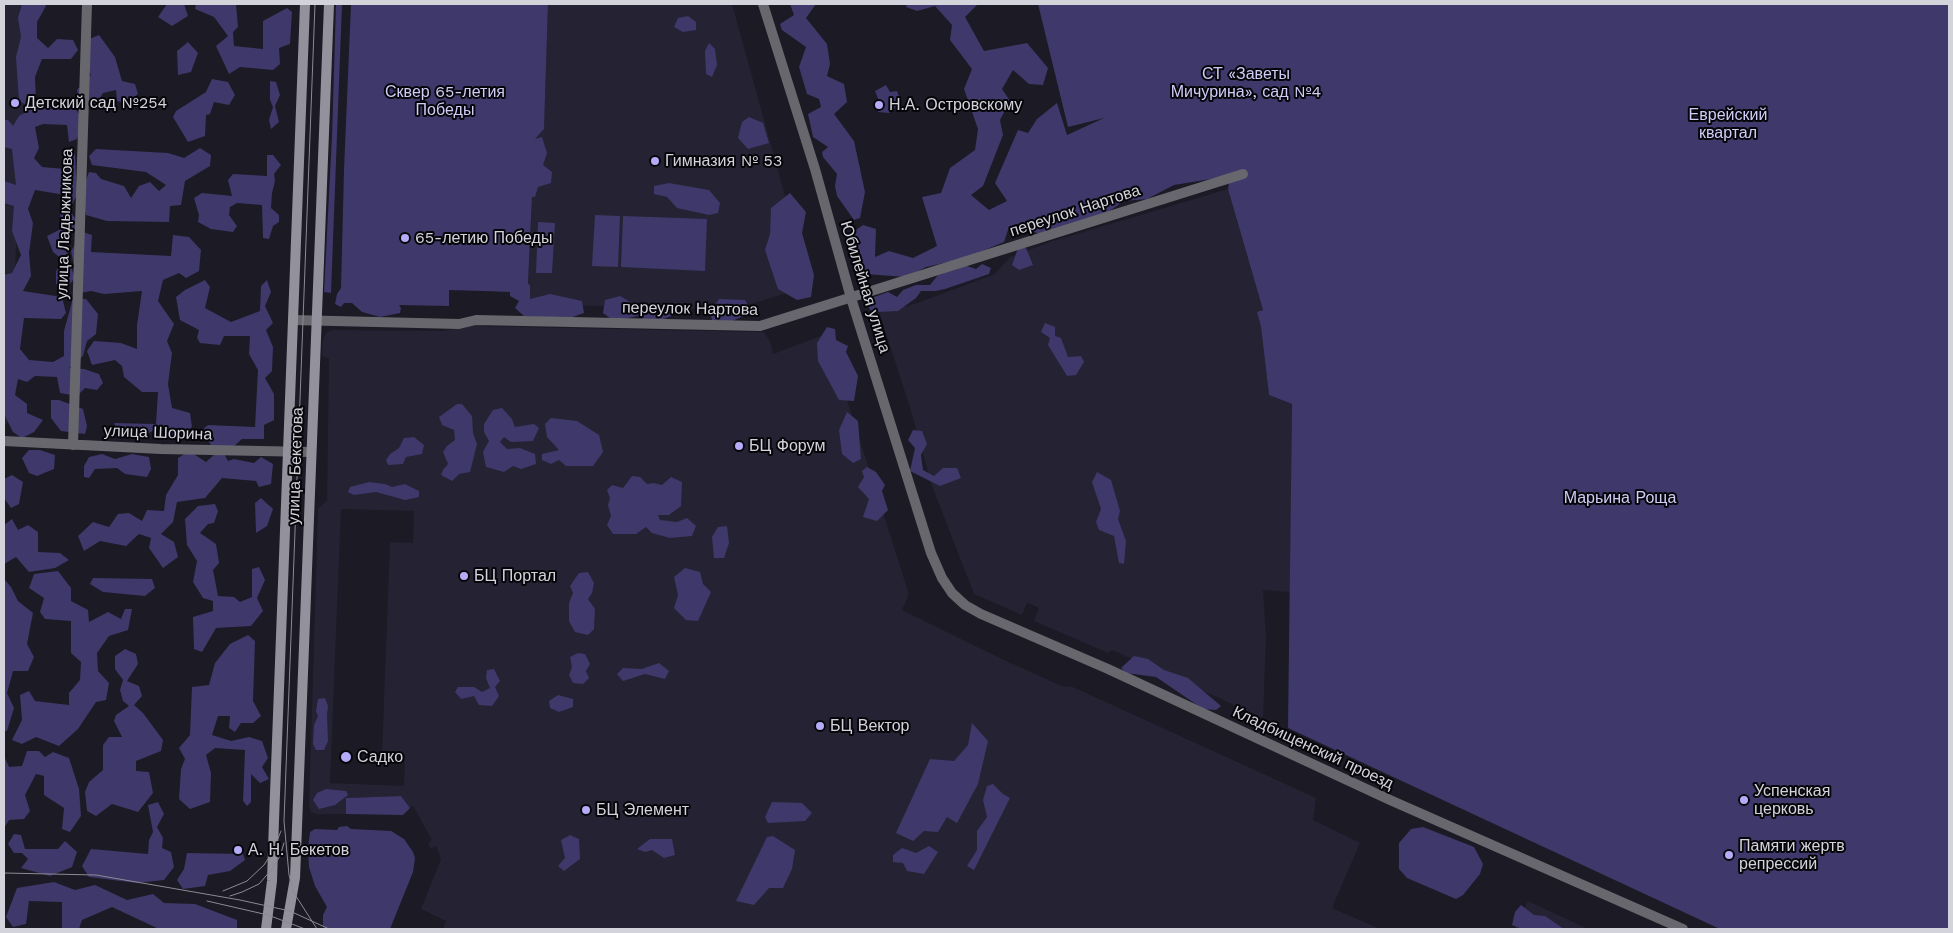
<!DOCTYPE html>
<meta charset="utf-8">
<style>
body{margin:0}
#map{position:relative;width:1953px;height:933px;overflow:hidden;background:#1b1a25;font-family:"Work Sans",sans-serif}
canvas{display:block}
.frame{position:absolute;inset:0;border:5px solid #d3d3db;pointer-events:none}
</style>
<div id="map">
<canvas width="1953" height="933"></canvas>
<div class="frame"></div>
</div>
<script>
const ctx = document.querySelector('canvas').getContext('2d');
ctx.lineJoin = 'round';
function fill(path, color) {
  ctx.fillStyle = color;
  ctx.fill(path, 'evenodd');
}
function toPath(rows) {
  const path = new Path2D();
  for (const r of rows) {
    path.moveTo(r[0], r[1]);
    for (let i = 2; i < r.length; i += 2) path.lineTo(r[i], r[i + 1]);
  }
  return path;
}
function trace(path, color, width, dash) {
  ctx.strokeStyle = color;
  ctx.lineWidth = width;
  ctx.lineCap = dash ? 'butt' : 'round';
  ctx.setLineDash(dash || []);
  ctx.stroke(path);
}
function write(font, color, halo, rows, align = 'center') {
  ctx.font = font + ' "Work Sans",sans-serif';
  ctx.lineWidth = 4;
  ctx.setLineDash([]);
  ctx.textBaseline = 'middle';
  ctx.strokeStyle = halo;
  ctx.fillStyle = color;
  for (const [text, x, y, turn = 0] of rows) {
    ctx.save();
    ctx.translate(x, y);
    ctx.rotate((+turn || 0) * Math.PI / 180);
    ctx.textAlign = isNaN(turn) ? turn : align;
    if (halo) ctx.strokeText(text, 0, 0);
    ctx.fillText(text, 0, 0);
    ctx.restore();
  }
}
fill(toPath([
 [4,4,29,4,22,202,18,203,10,381,8,384,7,424,4,424],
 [548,4,732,4,810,286,731,310,527,304,535,139,544,128],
 [1228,189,1263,310,1257,312,1261,327,1269,395,1292,404,1290,592,1263,590,1266,637,1263,718,1112,650,1108,653,1034,621,1039,608,1031,604,1027,603,1022,615,974,594,932,486,912,414,878,308,894,310,917,303,995,274,1010,257,1053,241],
 [472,326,764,332,771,343,773,354,826,334,909,594,902,610,1004,660,1062,686,1073,687,1316,798,1313,820,1360,843,1332,908,1380,929,443,929,446,921,421,909,441,859,436,846,431,849,428,843,432,840,413,806,410,808,401,796,347,798,346,814,316,814,311,812,309,807,318,508,327,501,329,359,322,356,323,339,327,332,333,330,442,331],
 [341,509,414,511,413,543,390,542,382,753,405,754,404,786,330,783],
 [1528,901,1588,929,1514,929]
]), '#242233');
fill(toPath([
 [22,4,45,4,46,6,37,22,37,38,48,48,57,39,73,40,78,50,71,59,42,59,35,77,36,100,30,107,19,101,16,57,21,37,18,18],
 [167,4,184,4,188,16,172,26,158,17],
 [196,4,236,4,238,27,233,32,234,46,263,49,263,21,287,8,292,12,290,44,279,48,280,64,273,70,240,67,229,74,216,46,228,36,214,17,195,9],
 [336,4,342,4,331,293,324,292,332,136],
 [351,4,548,4,544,129,535,139,542,137,547,153,543,165,552,172,551,183,538,187,535,197,532,197,528,283,530,286,530,299,550,294,582,301,584,313,567,319,524,316,515,308,519,301,510,296,510,292,483,291,449,290,449,306,399,305,401,308,400,313,380,317,362,312,352,303,344,303,341,307,335,304,337,294,341,288,344,170],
 [790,4,816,4,806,18,827,44,830,64,827,76,844,84,847,102,834,114,854,141,865,192,860,218,854,220,837,196,835,186,837,174,823,157,822,152,828,147,813,137,808,114,821,107,819,99,807,94,799,67,806,47,782,30,780,24,794,15],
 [907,4,978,4,965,17,984,51,1027,43,1048,68,1043,85,1029,84,1013,70,1002,89,1010,101,1000,120,1003,135,983,186,971,195,989,210,1007,201,995,183,1018,130,1028,133,1037,119,1057,103,1067,135,1104,118,1068,127,1038,4,1949,4,1949,929,1720,929,1288,728,1292,404,1269,395,1261,327,1257,312,1263,310,1228,189,1231,173,1217,178,1174,185,1147,199,1124,201,1092,223,1042,235,1017,225,1008,230,1004,242,966,258,926,267,907,277,865,274,852,233,863,225,876,229,875,257,889,251,913,258,937,246,922,197,941,193,950,168,975,150,978,129,964,89,972,69,950,40,952,25,935,6,917,11,906,7],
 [688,16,696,22,696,30,683,32,674,27,678,18],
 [99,35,115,57,122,81,135,84,138,94,126,103,117,101,116,90,103,93,96,105,79,100,77,90,91,75,82,57,89,39],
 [188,42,198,53,191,72,178,75,177,51],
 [709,43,715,49,717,65,712,77,706,74,705,51],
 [212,79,228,82,235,95,229,105,214,102,210,114,206,115,205,136,188,142,173,117,176,111,206,92],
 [270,81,276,82,280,95,275,106,279,122,271,129,269,120,273,107,270,100],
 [886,85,890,92,897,91,901,102,889,113,878,112,879,101,875,91],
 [73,104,83,121,77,139,69,142,67,125,43,124,35,127,39,148,34,158,42,167,65,169,68,151,75,154,77,195,69,210,75,218,76,229,66,236,68,259,75,278,66,288,56,284,56,271,64,261,53,252,47,236,63,228,60,214,65,195,35,190,28,209,33,223,29,253,31,276,23,291,62,297,66,313,61,319,24,318,20,349,29,360,53,362,64,356,64,331,73,298,86,299,98,314,96,334,87,341,83,356,69,368,84,369,99,374,103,383,97,390,85,388,77,396,60,393,57,377,35,376,27,382,18,379,15,395,27,404,27,413,43,420,34,432,22,438,13,432,4,414,4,275,12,273,21,255,12,231,14,206,4,203,4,181,16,185,12,149,4,147,4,120,8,120,13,126,19,116,38,105],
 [749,117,763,123,769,143,748,149,738,138,742,122],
 [200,148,211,155,210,166,185,181,181,205,170,206,169,222,107,221,86,215,81,194,89,172,96,173,101,179,124,186,131,198,139,186,150,182,159,191,166,185,146,172,92,165,89,156,96,149,168,153,184,158],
 [267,155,273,155,281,165,274,174,275,181,272,193,271,208,279,215,279,222,273,226,269,239,263,238,262,205,237,203,230,207,229,215,237,226,233,232,211,229,198,222,199,215,194,198,202,193,232,196,228,180,233,174,267,176],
 [669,183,709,190,720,203,718,213,709,215,677,208,667,197,654,194,654,186],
 [790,193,806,212,802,233,814,275,811,297,797,300,778,289,765,250,770,234,771,208],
 [595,215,620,216,618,267,592,266],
 [623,216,707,219,705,271,621,267],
 [538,222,555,223,552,273,536,273],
 [83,232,92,235,91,252,171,256,173,235,189,237,201,250,199,271,186,278,179,273,163,280,158,301,174,324,167,341,172,353,168,384,172,408,190,413,192,427,182,435,172,436,158,428,145,435,119,434,114,423,156,424,158,392,142,392,124,377,122,366,115,360,92,365,87,351,94,341,121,343,137,349,137,325,142,291,104,294,91,291,80,293,71,251],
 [1018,248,1026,248,1033,265,1019,270,1012,265],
 [982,264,991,268,989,274,945,289,936,291,921,291,916,298,898,311,877,312,870,310,868,305,874,297,888,292,897,297,903,290,916,285,930,285,938,275,964,265,976,269],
 [205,280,210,287,205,308,231,322,260,311,261,286,267,280,271,292,265,306,273,323,266,330,273,347,272,371,265,378,274,394,274,420,264,425,264,439,242,439,233,447,212,447,202,430,208,425,255,427,258,370,249,354,250,336,224,336,220,345,200,343,197,338,199,330,180,320,176,297,185,290],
 [620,296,642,309,657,302,672,311,671,316,650,325,638,316,614,321,603,313,605,300],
 [719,299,745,300,752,312,726,324,712,320,710,313],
 [1045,323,1055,327,1055,336,1061,338,1068,357,1081,356,1084,362,1076,375,1067,376,1048,345,1050,338,1041,332],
 [827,327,835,329,836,340,848,346,846,352,858,376,854,401,839,400,818,361,817,343],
 [51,400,59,400,83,409,87,426,85,434,61,431,51,418],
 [457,404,462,404,472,416,473,433,477,444,470,472,459,474,452,481,441,475,443,470,448,464,443,452,447,446,455,440,454,430,442,425,439,417],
 [502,408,512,419,515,427,534,424,539,428,533,441,511,442,504,437,500,442,507,449,520,448,535,454,536,464,521,469,513,466,504,472,486,467,483,452,489,441,484,432,484,424,493,410],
 [847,412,858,421,861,459,853,463,842,454,839,430],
 [551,418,577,421,599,435,603,452,593,466,566,466,559,460,551,464,542,460,542,454,559,450,547,437,545,424],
 [913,430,922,431,927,444,921,455,923,470,934,476,943,468,957,468,961,478,940,486,910,471,915,448,908,440],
 [414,437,424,445,422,454,406,457,403,464,388,465,386,460,390,454,399,448,404,438],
 [29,450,40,450,55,455,54,469,37,476,29,473,22,458],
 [189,451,206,462,217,452,223,452,228,461,234,459,254,463,261,457,273,464,271,484,259,487,256,481,222,478,205,498,177,502,173,522,161,534,174,542,178,557,163,568,149,548,151,538,139,534,126,546,100,541,84,551,78,536,93,522,109,527,118,514,129,513,142,521,147,510,164,511,166,495,178,475,178,458],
 [102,454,115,459,132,454,149,457,151,469,147,477,125,474,117,468,95,469,89,478,84,477,84,466,89,457],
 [867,467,876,472,885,485,882,491,888,510,877,521,863,517,869,499,858,487,864,477,862,471],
 [1097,472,1111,480,1120,511,1118,519,1126,541,1124,564,1119,563,1114,536,1099,530,1096,522,1101,509,1092,482],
 [12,475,23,482,19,504,11,508,4,498,4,479],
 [632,476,640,477,647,484,654,483,662,485,671,477,682,482,681,506,669,515,658,515,660,520,677,522,687,518,696,526,692,536,670,538,652,533,646,527,636,534,613,534,607,525,611,516,608,505,610,498,607,490,612,485,623,488],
 [369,482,385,484,392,487,405,484,419,491,419,497,405,500,376,492,354,495,348,492,350,487],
 [261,498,273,509,267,526,256,533,255,503],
 [215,504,218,511,214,523,208,524,200,533,216,544,219,563,213,570,218,596,234,597,240,602,252,597,252,569,259,567,265,580,257,598,263,611,251,626,216,628,202,652,194,649,193,617,213,611,213,601,203,598,193,582,197,561,187,545,185,519,198,506],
 [12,519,18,530,28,525,38,532,38,552,60,553,69,560,55,568,29,572,16,557,4,564,4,525],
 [727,526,729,543,724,558,714,558,712,537,718,527],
 [685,568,700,572,703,584,711,592,698,621,686,620,674,608,678,595,674,577],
 [58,571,71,588,71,601,88,610,89,622,108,612,121,619,125,609,132,609,128,630,109,636,97,653,98,671,109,683,106,700,96,702,78,729,59,746,36,737,22,744,12,740,22,720,20,695,29,691,35,701,69,705,69,693,80,680,81,662,71,653,71,621,45,619,40,612,44,598,29,588,34,574],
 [588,572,594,583,592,593,588,599,595,609,594,629,588,635,575,632,569,621,569,603,573,593,570,586,579,573],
 [93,578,152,579,155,588,145,596,103,592,90,584],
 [4,579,11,587,18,601,33,613,27,644,34,657,28,671,13,671,7,693,14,708,7,731,4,731],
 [248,635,255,641,253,701,261,716,253,723,241,723,235,732,229,728,230,716,218,716,212,735,231,741,249,737,262,741,268,758,262,767,269,779,260,783,251,774,251,802,247,806,243,801,245,750,215,748,206,755,211,773,210,802,190,809,179,799,181,769,185,759,179,748,190,735,192,687,209,685,215,663,230,644],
 [125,649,136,654,138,664,127,681,139,686,142,696,134,705,143,713,163,740,161,751,136,761,136,771,149,772,153,793,138,812,112,804,96,816,87,811,85,792,89,782,103,770,103,745,109,737,122,737,114,721,116,715,129,706,123,701,120,690,123,680,115,669,115,656],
 [578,653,585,654,590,664,586,671,589,678,583,684,573,683,569,675,572,667,570,657],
 [1134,656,1148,659,1164,670,1188,678,1221,706,1216,710,1203,709,1156,677,1126,673,1121,668],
 [659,663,669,671,665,679,645,674,623,681,617,674,623,668,642,669],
 [494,669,500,681,495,687,499,696,492,706,479,705,474,696,461,699,455,692,458,687,474,687,482,692,490,688,486,678,487,670],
 [558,695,573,699,573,707,559,712,550,708,549,701],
 [325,698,328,706,327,715,328,741,324,750,316,750,313,744,314,725,318,716,316,711,318,699],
 [972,723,988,741,978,784,957,823,947,817,938,832,924,831,913,841,896,833,930,759,954,761,968,745],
 [27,751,39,751,45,757,53,752,69,758,79,789,81,816,70,832,62,829,64,808,44,795,44,776,36,774,25,795,30,811,24,819,9,820,4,828,4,756,9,767,22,766],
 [993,784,1003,794,1010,798,974,870,967,866,977,850,977,831,987,817,983,800,987,786],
 [326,789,346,791,348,795,335,805,319,809,313,800,317,793],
 [401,796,410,808,403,815,346,814,346,798],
 [158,802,164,814,157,827,163,838,162,848,171,852,174,867,164,880,137,883,89,877,82,866,91,849,148,854,149,840,153,832,148,805],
 [772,802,802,803,812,813,805,821,768,823,765,817],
 [347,826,351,829,391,831,404,839,413,852,415,858,413,872,390,929,327,929,323,926,323,915,327,907,315,886,309,867,308,848,310,832,315,829,337,830,339,827],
 [1423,827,1474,847,1483,864,1480,874,1463,895,1456,899,1407,878,1399,869,1399,843,1411,829],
 [14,834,21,835,25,849,58,849,65,841,77,852,72,867,50,876,21,868,28,859,22,853,14,853,8,844],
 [570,835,579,839,580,859,564,871,558,866,565,858,561,840],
 [773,836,795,850,792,869,783,888,769,888,754,905,736,901,767,837],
 [650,839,672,839,675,855,664,858,652,850,645,852,637,849],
 [929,846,938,852,924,874,907,871,903,863,893,862,893,855,902,848,916,853],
 [187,853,243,854,245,860,230,871,208,875,205,886,183,889,177,880,184,869],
 [54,882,75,890,95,885,127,900,153,894,164,903,195,904,237,920,237,929,159,929,112,907,82,920,79,929,62,929,62,902,29,901,26,924,13,927,6,917,17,888],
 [1521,905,1534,915,1545,916,1564,929,1522,929,1512,925,1515,912]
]), '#3f386a');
trace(toPath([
 [293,320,459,324,476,320,760,326,1243,174],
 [4,441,161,449,311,452],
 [73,445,87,4]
]), '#67676d', 10);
trace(toPath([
 [763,4,815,169,851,298,931,553,942,578,952,593,965,605,981,614,1108,669,1390,800,1683,929]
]), '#67676d', 10);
trace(toPath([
 [266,929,272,881,274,820,305,4],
 [286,929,295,878,329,4]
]), '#93929c', 10);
trace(toPath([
 [315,4,284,821,289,875,294,893,317,929],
 [4,873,96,875,240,900,290,911,329,929],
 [223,891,247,881,264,865,273,851,281,831],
 [230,896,242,892,259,884,272,869,280,856,284,843],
 [207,901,268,915,305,929]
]), '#8c8b95', 1);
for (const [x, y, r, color] of [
 [15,103,5,"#b4acf9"],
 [879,105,5,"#b4acf9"],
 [655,161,5,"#b4acf9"],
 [405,238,5,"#b4acf9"],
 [739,446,5,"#b4acf9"],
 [464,576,5,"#b4acf9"],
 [820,726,5,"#b4acf9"],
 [346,757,6,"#b4acf9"],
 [1744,800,5,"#b4acf9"],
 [586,810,5,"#b4acf9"],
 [238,850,5,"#b4acf9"],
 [1729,855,5,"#b4acf9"]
]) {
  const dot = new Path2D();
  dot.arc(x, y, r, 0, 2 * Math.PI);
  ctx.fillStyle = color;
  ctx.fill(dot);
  trace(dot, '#06060a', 2);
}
write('16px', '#cfccf7', '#06060a', [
 ["СТ «Заветы",1246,74],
 ["Мичурина», сад №4",1246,92],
 ["Сквер 65-летия",445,92],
 ["Победы",445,110],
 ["Еврейский",1728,115],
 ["квартал",1728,133],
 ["Марьина Роща",1620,498]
]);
write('16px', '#d3d3db', '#06060a', [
 ["Детский сад №254",25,103],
 ["Н.А. Островскому",889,105],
 ["Гимназия № 53",665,161],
 ["65-летию Победы",415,238],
 ["БЦ Форум",749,446],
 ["БЦ Портал",474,576],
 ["БЦ Вектор",830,726],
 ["Садко",357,757],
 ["Успенская",1754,791],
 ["церковь",1754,809],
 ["БЦ Элемент",596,810],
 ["Памяти жертв",1739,846],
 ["репрессий",1739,864],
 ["А. Н. Бекетов",248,850]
], 'left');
write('16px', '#d3d3db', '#06060a', [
 ["переулок Нартова",1075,211,-18],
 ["улица Ладыжникова",65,224,-88],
 ["Юбилейная улица",865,287,73],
 ["переулок Нартова",690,309,1],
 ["улица Шорина",158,433,2],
 ["улица Бекетова",296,466,-88],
 ["Кладбищенский проезд",1313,748,25]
]);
</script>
